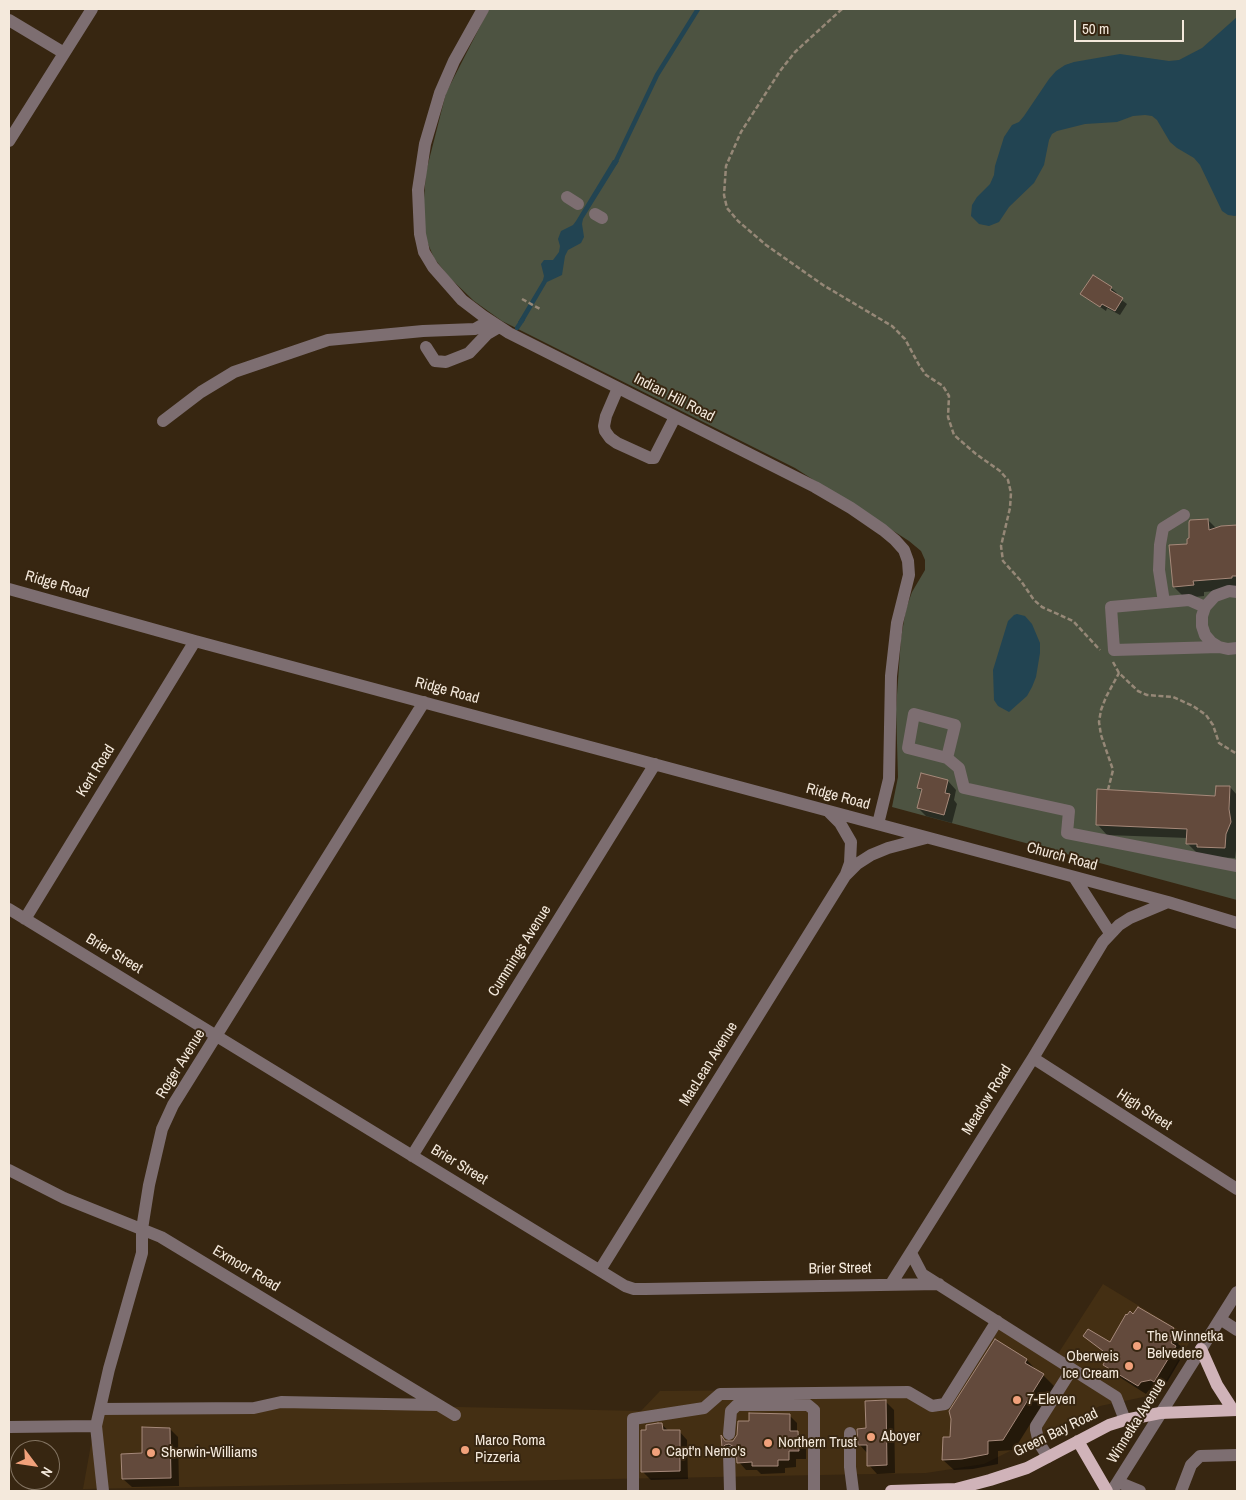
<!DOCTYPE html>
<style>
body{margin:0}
#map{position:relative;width:1246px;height:1500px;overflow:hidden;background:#372611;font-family:"Archivo Narrow",sans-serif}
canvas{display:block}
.frame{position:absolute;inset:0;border:10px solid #f4e9dc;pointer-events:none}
.north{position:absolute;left:10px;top:1440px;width:50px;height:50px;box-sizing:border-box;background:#372611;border:1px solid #837462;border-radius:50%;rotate:121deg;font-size:14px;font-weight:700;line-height:20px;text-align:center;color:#f4e9dc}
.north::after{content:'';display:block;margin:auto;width:18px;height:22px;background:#f1a17b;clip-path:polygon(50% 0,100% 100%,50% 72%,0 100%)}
.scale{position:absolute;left:1074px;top:20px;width:110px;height:22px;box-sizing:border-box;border:2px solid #f4e9dc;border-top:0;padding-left:6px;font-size:15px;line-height:18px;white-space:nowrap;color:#f4e9dc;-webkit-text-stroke:4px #372611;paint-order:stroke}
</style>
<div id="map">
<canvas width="1246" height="1500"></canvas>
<div class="frame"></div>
<div class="north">N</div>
<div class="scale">50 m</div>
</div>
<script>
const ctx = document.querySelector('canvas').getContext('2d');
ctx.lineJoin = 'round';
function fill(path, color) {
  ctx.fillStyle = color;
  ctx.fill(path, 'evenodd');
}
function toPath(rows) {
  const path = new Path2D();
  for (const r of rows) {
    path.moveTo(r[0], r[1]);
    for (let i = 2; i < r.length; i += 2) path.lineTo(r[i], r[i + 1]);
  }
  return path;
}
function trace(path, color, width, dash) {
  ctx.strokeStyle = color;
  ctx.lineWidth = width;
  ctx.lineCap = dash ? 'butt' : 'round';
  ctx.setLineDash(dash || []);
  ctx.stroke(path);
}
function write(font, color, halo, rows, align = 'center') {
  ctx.font = font + ' "Archivo Narrow",sans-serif';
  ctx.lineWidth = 4;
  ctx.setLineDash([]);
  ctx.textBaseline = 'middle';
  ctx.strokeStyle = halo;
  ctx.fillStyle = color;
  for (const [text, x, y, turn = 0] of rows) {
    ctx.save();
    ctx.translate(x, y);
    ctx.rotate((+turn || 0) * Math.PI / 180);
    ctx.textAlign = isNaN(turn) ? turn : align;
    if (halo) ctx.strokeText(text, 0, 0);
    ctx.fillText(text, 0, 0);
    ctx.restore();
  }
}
fill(toPath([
 [1103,1284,1192,1338,1158,1394,1100,1406,984,1464,926,1473,83,1489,97,1411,413,1406,641,1411,660,1391,900,1389,946,1405,998,1325,1054,1360]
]), '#442f13');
fill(toPath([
 [489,9,1237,9,1237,900,892,807,898,777,896,709,901,638,906,609,912,592,925,570,925,560,921,551,909,541,795,468,502,321,474,301,449,277,434,258,426,239,423,212,426,172,446,93]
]), '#4d5341');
fill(toPath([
 [1237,17,1237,215,1235,216,1228,215,1222,211,1200,165,1194,158,1177,148,1170,142,1157,120,1152,116,1145,115,1133,116,1117,122,1085,124,1057,131,1052,134,1049,140,1044,165,1034,183,1009,207,999,222,989,226,979,224,971,216,972,205,977,197,990,184,994,175,995,166,1004,137,1012,125,1019,122,1024,116,1049,79,1056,71,1065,65,1074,62,1120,54,1169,61,1179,60,1202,48],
 [613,160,619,161,583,219,582,224,584,237,581,243,568,250,565,256,562,275,547,282,523,323,518,322,543,280,544,276,541,264,544,260,553,260,559,252,560,246,558,239,561,231,573,225,576,221],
 [1017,614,1025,616,1032,624,1040,643,1040,653,1036,677,1032,687,1027,696,1009,712,998,706,994,700,993,670,1008,621,1014,615]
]), '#224452');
fill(toPath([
 [1111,288,1117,293,1115,295,1127,304,1120,315,1107,308,1106,311,1082,294],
 [1208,520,1217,529,1237,526,1237,589,1204,592,1204,596,1185,598,1174,587,1188,545],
 [921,774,948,781,956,790,954,800,957,804,952,823,926,816,918,808,922,792,918,788],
 [1230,787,1237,795,1237,842,1235,858,1209,857,1198,854,1187,843,1188,838,1107,835,1097,824,1216,797],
 [1138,1309,1174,1329,1182,1338,1178,1344,1182,1347,1180,1351,1183,1355,1163,1389,1160,1388,1149,1390,1146,1394,1113,1373,1104,1365,1107,1359,1104,1352,1085,1336,1110,1344],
 [1027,1360,1037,1371,1043,1375,1054,1386,1014,1450,998,1451,998,1464,973,1469,954,1470,943,1460,951,1438],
 [886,1402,894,1410,895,1473,877,1474,869,1465,868,1454,859,1444],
 [789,1415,797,1423,797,1432,806,1440,806,1459,796,1459,796,1467,785,1468,785,1473,761,1474,757,1470,746,1470,739,1462,738,1451,730,1455,723,1448,723,1439,726,1442,733,1442,751,1422],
 [662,1425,669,1431,679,1431,687,1440,688,1479,651,1480,642,1471,648,1432],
 [170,1429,178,1437,179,1486,132,1487,123,1479]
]), '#0007');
trace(toPath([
 [615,163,657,75,698,9],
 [517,328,523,319]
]), '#224452', 4.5);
const building = toPath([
 [1093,275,1112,287,1110,290,1123,298,1115,311,1102,304,1100,307,1080,294,1093,275],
 [1208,519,1209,530,1221,526,1237,525,1237,576,1232,576,1232,578,1193,581,1194,585,1173,587,1169,545,1187,544,1187,539,1189,538,1189,522,1190,520,1208,519],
 [921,773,948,780,945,793,950,794,944,815,917,808,922,789,917,788,921,773],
 [1216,786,1230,786,1229,809,1231,822,1226,834,1225,848,1197,847,1197,844,1186,844,1187,829,1096,825,1097,789,1215,796,1216,786],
 [1138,1307,1174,1328,1170,1336,1174,1338,1171,1343,1176,1346,1154,1382,1151,1380,1141,1382,1138,1386,1103,1365,1106,1359,1101,1355,1103,1351,1083,1336,1088,1329,1110,1342,1126,1314,1127,1315,1130,1311,1133,1314,1138,1307],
 [995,1339,1027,1359,1025,1363,1044,1374,1003,1440,988,1441,988,1454,962,1459,942,1460,943,1437,950,1437,951,1419,949,1411,995,1339],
 [886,1400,887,1465,867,1466,867,1445,858,1445,857,1429,866,1428,865,1401,886,1400],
 [749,1413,790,1414,790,1431,798,1431,799,1451,789,1451,789,1460,778,1460,778,1466,752,1466,752,1462,737,1463,736,1448,729,1444,725,1445,722,1448,721,1435,725,1441,733,1441,737,1435,738,1421,749,1421,749,1413],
 [658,1423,662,1423,663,1430,680,1430,680,1471,641,1472,641,1430,646,1430,646,1425,658,1423],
 [142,1427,170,1428,171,1478,122,1479,121,1454,142,1453,142,1427]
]);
fill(building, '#634a3c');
trace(building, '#a6897a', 1);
trace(toPath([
 [842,9,795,52,780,71,741,132,726,166,724,195,727,208,738,221,766,245,823,285,892,326,905,339,919,365,926,375,943,386,949,396,948,417,954,435,976,454,1000,471,1008,480,1011,493,1010,508,1001,546,1003,561,1021,581,1034,600,1042,607,1073,621,1100,650],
 [522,299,540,309],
 [1113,662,1119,673,1138,691,1147,695,1173,697,1193,706,1206,715,1213,725,1219,743,1237,754],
 [1108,790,1113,770,1101,735,1099,722,1101,710,1106,697,1119,673],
 [1109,1456,1115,1448]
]), '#968877', 2.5, [5, 2.5]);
trace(toPath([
 [483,9,454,61,440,93,425,144,418,190,420,234,424,252,433,267,462,300,483,316,509,333,815,487,851,508,883,530,895,540,904,550,908,561,909,575,897,623,891,676,889,779,878,824],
 [9,20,64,53],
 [9,141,92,9],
 [567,197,578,204],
 [595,214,602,218],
 [426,347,435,361,446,362,469,353,487,334,499,327],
 [618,388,606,416,604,426,605,431,610,438,617,443,650,458,654,458,675,417],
 [163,421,201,392,234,372,328,340,423,331,475,329,489,321],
 [9,589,195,641,1168,902,1237,923],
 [1237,592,1229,591,1215,596,1205,607,1202,616,1202,626,1205,635,1211,642,1219,647,1228,649,1237,648],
 [1164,602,1159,570,1160,545,1163,528,1184,515],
 [1205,607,1189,600,1111,607,1114,650,1219,647],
 [947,758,955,725,914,714,908,748,947,758,959,768,964,788,1069,811,1067,833,1237,866],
 [829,812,840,823,851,842,850,863,846,874],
 [1074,877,1110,933],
 [9,909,625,1286,634,1289,645,1289,939,1284],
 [25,919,195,641],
 [1033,1058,1237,1189],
 [412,1156,655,764],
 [9,1170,64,1198,161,1237,455,1415],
 [911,1253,922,1274,1116,1397,1125,1420],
 [600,1270,845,876,857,864,871,855,888,848,926,838],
 [891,1284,1033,1058,1103,942,1119,925,1130,918,1168,902],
 [1220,1319,1237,1330],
 [100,1409,254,1408,281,1402,437,1405],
 [9,1427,96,1426],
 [850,1433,850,1467,853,1491],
 [729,1434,731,1411,737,1405,808,1405,814,1410,814,1491],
 [729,1452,730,1491],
 [1048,1457,1039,1443,1036,1430,1036,1426,1072,1369],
 [1118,1482,1140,1491],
 [103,1491,96,1426,109,1369,142,1253,142,1229,149,1185,162,1129,173,1105,424,702],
 [633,1491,633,1419,704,1408,720,1394,908,1392,932,1406,945,1404,997,1321],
 [1112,1491,1237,1292],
 [1181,1491,1191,1465,1200,1456,1237,1455]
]), '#7d6e71', 12);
trace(toPath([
 [1201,1349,1217,1385,1233,1410],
 [1078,1441,1107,1491],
 [891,1491,956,1489,990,1480,1027,1468,1109,1425,1125,1420,1160,1413,1237,1410]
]), '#d0b3b9', 12);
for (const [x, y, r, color] of [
 [1137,1346,5,"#f1a17b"],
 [1129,1366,5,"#f1a17b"],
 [1017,1400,5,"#f1a17b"],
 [871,1437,5,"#f1a17b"],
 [768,1443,5,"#f1a17b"],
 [465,1450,5,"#f1a17b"],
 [656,1452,5,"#f1a17b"],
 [151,1453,5,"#f1a17b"]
]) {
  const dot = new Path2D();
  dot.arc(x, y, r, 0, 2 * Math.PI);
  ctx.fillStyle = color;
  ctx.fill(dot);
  trace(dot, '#372611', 2);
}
write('15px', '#f4e9dc', '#372611', [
 ["Indian Hill Road",674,398,27],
 ["Ridge Road",57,585,16],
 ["Ridge Road",447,691,15],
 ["Kent Road",96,771,-58],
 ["Ridge Road",838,797,15],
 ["Church Road",1062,857,15],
 ["Cummings Avenue",520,951,-58],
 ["Brier Street",114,954,31],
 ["Roger Avenue",181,1064,-58],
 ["MacLean Avenue",709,1064,-58],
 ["Meadow Road",987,1100,-58],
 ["High Street",1144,1110,33],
 ["Brier Street",459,1165,31],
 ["Exmoor Road",246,1269,31],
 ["Brier Street",840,1269,-1],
 ["Winnetka Avenue",1137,1421,-58],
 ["Green Bay Road",1056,1433,-26]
]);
write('15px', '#f4e9dc', '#372611', [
 ["The Winnetka",1147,1337],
 ["Belvedere",1147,1354],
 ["Oberweis",1119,1357,"right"],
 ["Ice Cream",1119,1374,"right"],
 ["7-Eleven",1027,1400],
 ["Aboyer",881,1437],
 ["Marco Roma",475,1441],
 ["Pizzeria",475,1458],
 ["Northern Trust",778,1443],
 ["Capt'n Nemo's",666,1452],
 ["Sherwin-Williams",161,1453]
], 'left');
</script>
